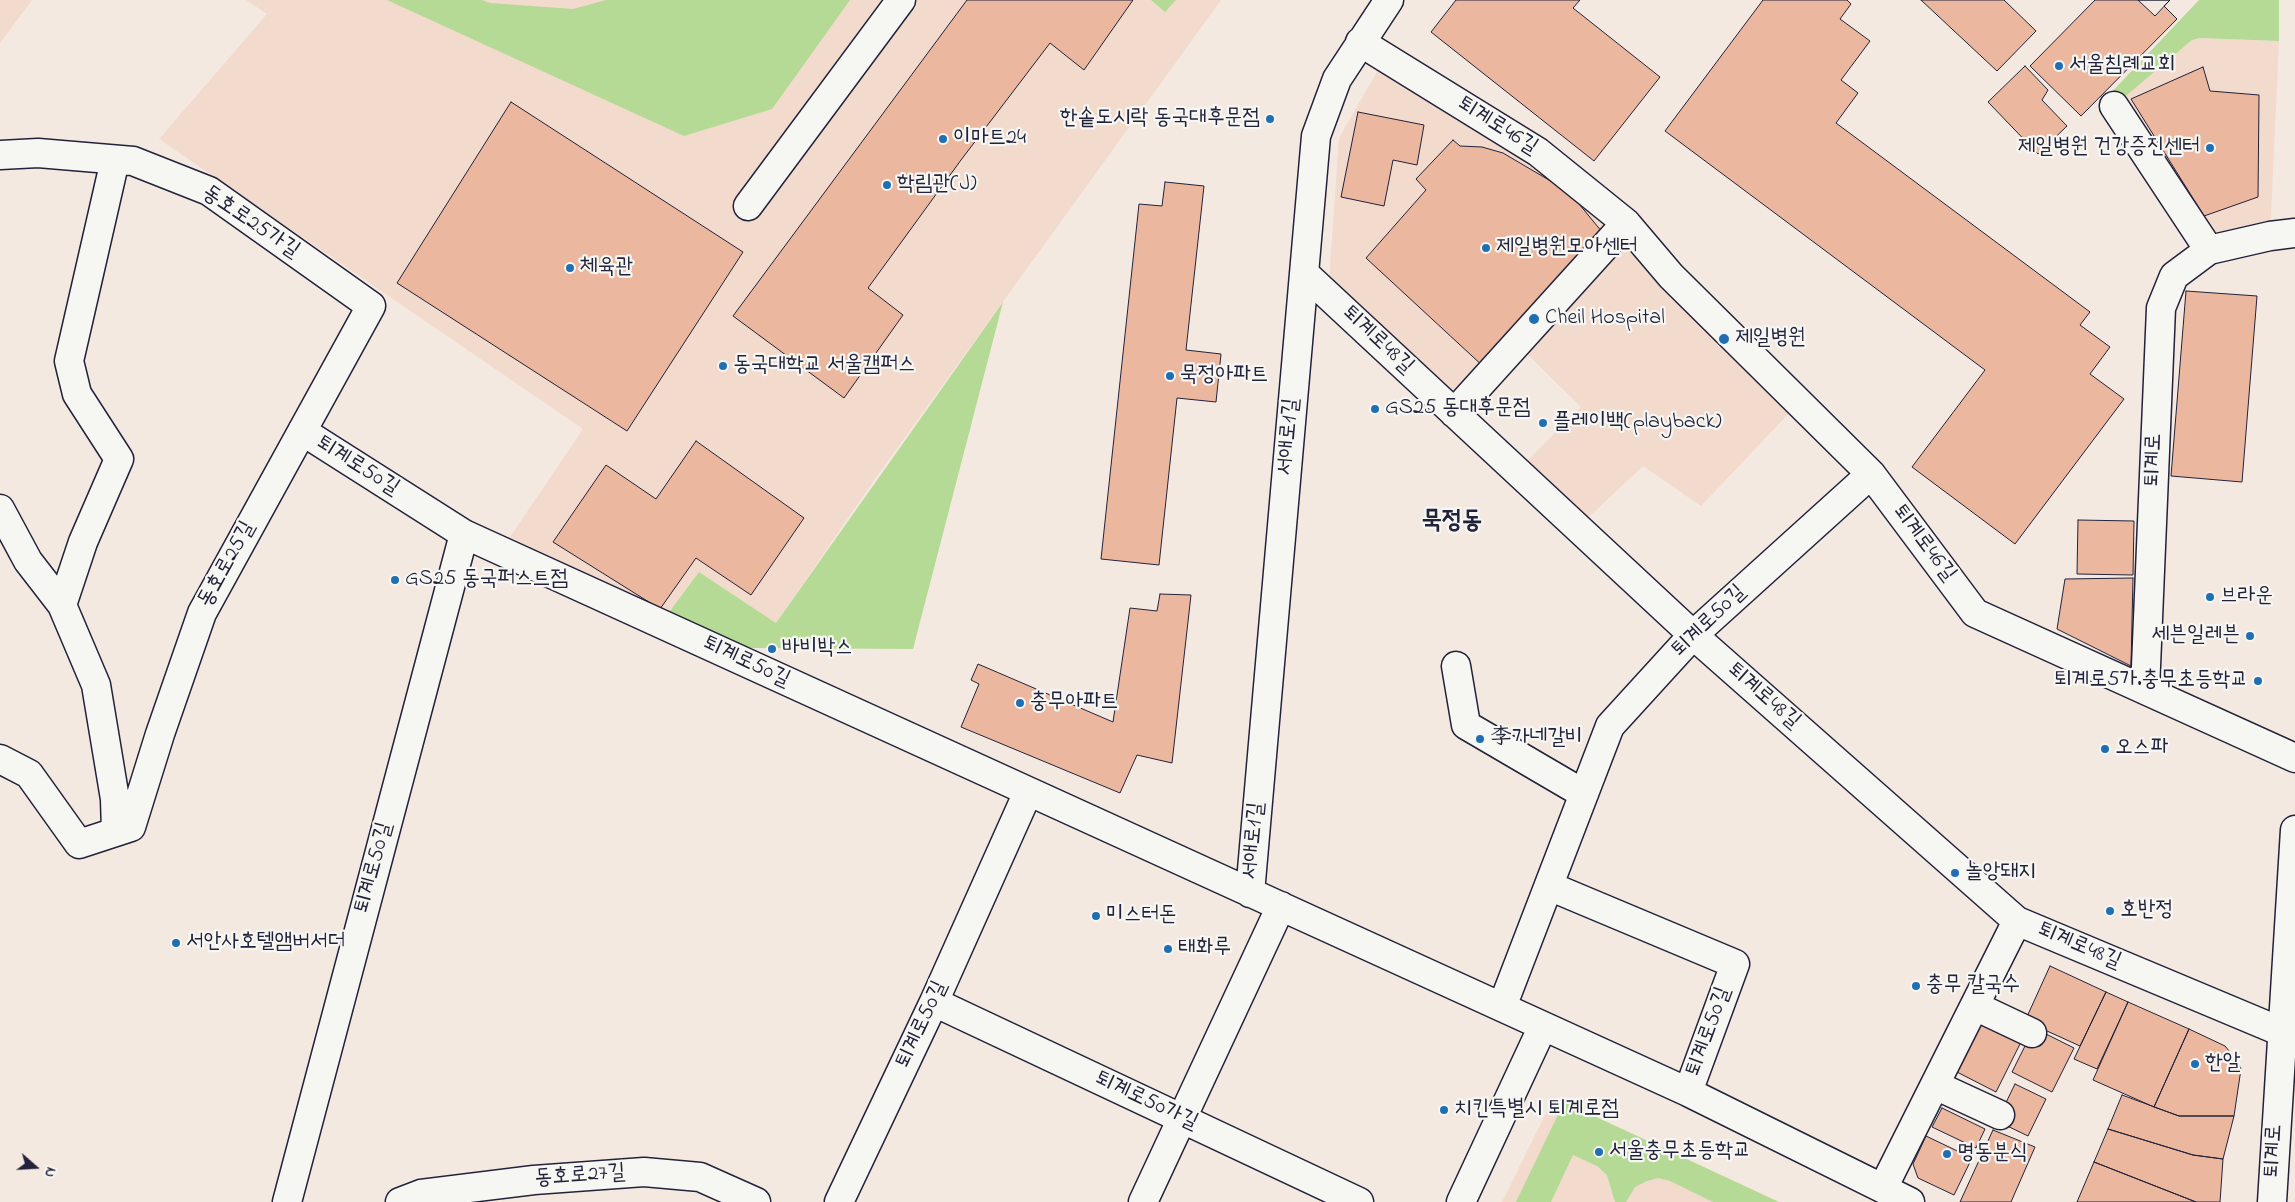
<!DOCTYPE html>
<meta charset="utf-8">
<style>
body{margin:0}
#map{position:relative;width:2295px;height:1202px;overflow:hidden;background:#f4e9e1;font-family:"Indie Flower",sans-serif}
canvas{display:block}
.north{position:absolute;left:10px;top:1142px;width:50px;height:50px;-webkit-text-stroke:4px #f6f6f2;paint-order:stroke;rotate:109deg;font-size:14px;font-weight:700;line-height:20px;text-align:center;color:#22223b}
.north::after{content:'';display:block;margin:auto;width:18px;height:22px;background:#22223b;clip-path:polygon(50% 0,100% 100%,50% 72%,0 100%)}
</style>
<div id="map">
<canvas width="2295" height="1202"></canvas>
<div class="north">N</div>
</div>
<script>
const ctx = document.querySelector('canvas').getContext('2d');
ctx.lineJoin = 'round';
function fill(path, color) {
  ctx.fillStyle = color;
  ctx.fill(path, 'evenodd');
}
function toPath(rows) {
  const path = new Path2D();
  for (const r of rows) {
    path.moveTo(r[0], r[1]);
    for (let i = 2; i < r.length; i += 2) path.lineTo(r[i], r[i + 1]);
  }
  return path;
}
function trace(path, color, width, dash) {
  ctx.strokeStyle = color;
  ctx.lineWidth = width;
  ctx.lineCap = dash ? 'butt' : 'round';
  ctx.setLineDash(dash || []);
  ctx.stroke(path);
}
function write(font, color, halo, rows, align = 'center') {
  ctx.font = font + ' "Indie Flower","LXGW WenKai TC","Poor Story",sans-serif';
  ctx.lineWidth = 4.5;
  ctx.setLineDash([]);
  ctx.textBaseline = 'middle';
  ctx.strokeStyle = halo;
  ctx.fillStyle = color;
  for (const [text, x, y, turn = 0] of rows) {
    ctx.save();
    ctx.translate(x, y);
    ctx.rotate((+turn || 0) * Math.PI / 180);
    ctx.textAlign = isNaN(turn) ? turn : align;
    if (halo) ctx.strokeText(text, 0, 0);
    ctx.fillText(text, 0, 0);
    ctx.restore();
  }
}
fill(toPath([
 [0,0,32,0,0,43],
 [246,0,1221,0,877,476,776,623,699,572,664,619,510,537,583,429,159,139,267,14],
 [2200,38,2279,41,2270,236,2209,250,2114,106,2171,56,2192,40],
 [1378,70,1538,152,1794,408,1701,506,1643,466,1577,528,1517,471,1581,407,1517,344,1454,413,1328,295,1339,138],
 [1554,1097,1779,1202,1502,1202]
]), '#f2dacd');
fill(toPath([
 [387,0,482,0,490,3,573,9,606,0,850,0,772,109,684,136],
 [1151,0,1176,0,1165,12],
 [2199,0,2279,0,2279,41,2200,38,2192,40,2114,106,2106,98],
 [1003,302,913,649,750,648,664,619,699,572,776,623],
 [1564,1102,1779,1202,1713,1202,1670,1181,1658,1178,1647,1181,1635,1187,1626,1202,1615,1202,1607,1175,1597,1166,1573,1155,1551,1202,1516,1202]
]), '#b5da95');
const building = toPath([
 [967,0,1133,0,1084,70,1050,43,961,160,868,288,903,315,844,398,733,316,967,0],
 [1456,0,1580,0,1573,8,1660,77,1594,161,1431,32,1456,0],
 [1763,0,1847,0,1851,4,1840,19,1870,41,1841,80,1858,93,1836,123,2090,312,2080,325,2110,347,2090,374,2124,399,2015,544,1912,467,1985,370,1665,131,1763,0],
 [1921,0,2004,0,2036,31,1997,71,1921,0],
 [2095,0,2170,0,2164,6,2177,19,2081,116,2030,66,2095,0],
 [2138,0,2170,0,2155,16,2138,0],
 [2025,66,2048,90,2042,100,2067,126,2038,154,1988,102,2025,66],
 [2203,67,2210,91,2259,95,2258,197,2204,216,2131,99,2203,67],
 [511,102,743,252,627,431,397,283,511,102],
 [1358,112,1424,125,1417,165,1393,160,1384,206,1341,197,1358,112],
 [1453,140,1460,146,1482,147,1503,153,1554,183,1575,199,1607,238,1485,368,1366,258,1426,190,1416,179,1453,140],
 [1165,182,1204,186,1186,350,1221,354,1216,402,1177,398,1159,565,1101,559,1139,204,1162,206,1165,182],
 [2186,291,2257,296,2242,482,2171,476,2186,291],
 [696,441,804,518,751,595,696,558,660,609,553,542,606,465,656,499,696,441],
 [2078,520,2134,521,2133,575,2077,574,2078,520],
 [2133,578,2131,666,2057,629,2065,579,2133,578],
 [1160,594,1191,595,1172,763,1137,755,1120,793,961,727,979,684,971,680,978,664,1113,722,1130,608,1157,611,1160,594],
 [2050,966,2106,992,2080,1046,2025,1021,2050,966],
 [2106,992,2128,1002,2097,1069,2074,1059,2106,992],
 [2128,1002,2189,1029,2154,1107,2093,1080,2128,1002],
 [1984,1018,2023,1038,1996,1092,1957,1072,1984,1018],
 [2034,1028,2074,1048,2052,1092,2012,1072,2034,1028],
 [2189,1029,2225,1046,2235,1058,2241,1069,2234,1116,2179,1116,2154,1107,2189,1029],
 [2015,1084,2046,1099,2028,1136,1997,1121,2015,1084],
 [2122,1095,2179,1116,2234,1116,2223,1159,2193,1155,2108,1129,2122,1095],
 [1942,1108,1985,1129,1976,1148,1932,1127,1942,1108],
 [2108,1129,2193,1155,2223,1159,2220,1202,2196,1202,2094,1162,2108,1129],
 [1993,1130,2035,1147,2011,1202,1960,1202,1993,1130],
 [1926,1136,1972,1158,1954,1195,1918,1178,1913,1164,1926,1136],
 [2094,1162,2196,1202,2077,1202,2094,1162]
]);
fill(building, '#ecb79f');
trace(building, '#22223b', 1);
const minor = toPath([
 [1360,42,1538,152,1626,223,1671,276,1871,474,1975,613,2295,758],
 [2114,106,2209,250],
 [0,155,38,153,133,161,209,191,371,306,202,613,160,734,131,827,79,844,29,774,0,759],
 [748,206,901,0],
 [1304,273,1693,635,2017,921,2282,1032],
 [1454,413,1626,223],
 [302,431,464,534,1688,1092,1910,1202],
 [0,509,28,561,62,605,96,685,115,799,116,832],
 [62,605,83,542,119,459,77,394,69,361,115,160],
 [1456,666,1466,725,1584,794],
 [2145,690,2161,308,2174,276,2209,250,2270,236,2295,233],
 [1549,886,1735,964,1688,1092],
 [1250,893,1316,136,1337,79,1389,0],
 [934,1002,1359,1202],
 [1975,1006,2032,1033],
 [1502,1007,1610,726,1693,635,1871,474],
 [1935,1085,2000,1115],
 [1883,1188,2017,921],
 [287,1202,464,534],
 [400,1202,421,1194,534,1180,644,1172,700,1177,756,1202],
 [839,1202,934,1002,1028,792],
 [1143,1202,1281,906],
 [1461,1202,1543,1026]
]);
const major = toPath([
 [2272,1202,2295,830]
]);
trace(minor, '#22223b', 31);
trace(major, '#22223b', 31);
trace(minor, '#f6f6f2', 28);
trace(major, '#f6f6f2', 28);
for (const [x, y, r, color] of [
 [2059,66,5,"#1f6fb2"],
 [1270,119,5,"#1f6fb2"],
 [943,139,5,"#1f6fb2"],
 [2210,148,5,"#1f6fb2"],
 [887,185,5,"#1f6fb2"],
 [1486,248,5,"#1f6fb2"],
 [570,268,5,"#1f6fb2"],
 [1534,319,6,"#1f6fb2"],
 [1724,339,6,"#1f6fb2"],
 [723,366,5,"#1f6fb2"],
 [1170,376,5,"#1f6fb2"],
 [1375,409,5,"#1f6fb2"],
 [1543,423,5,"#1f6fb2"],
 [395,580,5,"#1f6fb2"],
 [2210,597,5,"#1f6fb2"],
 [2250,636,5,"#1f6fb2"],
 [772,649,5,"#1f6fb2"],
 [2258,681,5,"#1f6fb2"],
 [1020,703,5,"#1f6fb2"],
 [1480,739,5,"#1f6fb2"],
 [2105,749,5,"#1f6fb2"],
 [1955,873,5,"#1f6fb2"],
 [2110,911,5,"#1f6fb2"],
 [1096,916,5,"#1f6fb2"],
 [176,943,5,"#1f6fb2"],
 [1168,949,5,"#1f6fb2"],
 [1916,986,5,"#1f6fb2"],
 [2195,1064,5,"#1f6fb2"],
 [1444,1110,5,"#1f6fb2"],
 [1599,1152,5,"#1f6fb2"],
 [1947,1154,5,"#1f6fb2"]
]) {
  const dot = new Path2D();
  dot.arc(x, y, r, 0, 2 * Math.PI);
  ctx.fillStyle = color;
  ctx.fill(dot);
  trace(dot, '#f6f6f2', 2);
}
write('22px', '#22223b', '#f6f6f2', [
 ["서울침례교회",2069,66],
 ["한솥도시락 동국대후문점",1260,119,"right"],
 ["이마트24",953,139],
 ["제일병원 건강증진센터",2200,148,"right"],
 ["학림관(J)",897,185],
 ["제일병원모아센터",1496,248],
 ["체육관",580,268],
 ["Cheil Hospital",1545,319],
 ["제일병원",1735,339],
 ["동국대학교 서울캠퍼스",733,366],
 ["묵정아파트",1180,376],
 ["GS25 동대후문점",1385,409],
 ["플레이백(playback)",1553,423],
 ["GS25 동국퍼스트점",405,580],
 ["브라운",2220,597],
 ["세븐일레븐",2240,636,"right"],
 ["바비박스",782,649],
 ["퇴계로5가.충무초등학교",2248,681,"right"],
 ["충무아파트",1030,703],
 ["李가네갈비",1490,739],
 ["오스파",2115,749],
 ["놀앙돼지",1965,873],
 ["호반정",2120,911],
 ["미스터돈",1106,916],
 ["서안사호텔앰버서더",186,943],
 ["태화루",1178,949],
 ["충무 칼국수",1926,986],
 ["한알",2205,1064],
 ["치킨특별시 퇴계로점",1454,1110],
 ["서울충무초등학교",1609,1152],
 ["명동분식",1957,1154]
], 'left');
write('22px', '#22223b', '#f6f6f2', [
 ["퇴계로46길",1497,127,32],
 ["동호로25가길",250,223,34],
 ["퇴계로48길",1377,341,43],
 ["서애로1길",1290,437,-85],
 ["퇴계로",2155,460,-88],
 ["퇴계로50길",357,467,32],
 ["퇴계로46길",1923,544,53],
 ["동호로25길",228,565,-61],
 ["퇴계로50길",1710,622,-44],
 ["퇴계로50길",746,663,25],
 ["퇴계로48길",1763,697,41],
 ["서애로1길",1255,841,-85],
 ["퇴계로50길",375,868,-75],
 ["퇴계로48길",2079,947,23],
 ["퇴계로50길",923,1025,-65],
 ["퇴계로50길",1710,1032,-70],
 ["퇴계로50가길",1146,1102,25],
 ["퇴계로",2275,1151,-87],
 ["동호로27길",580,1177,-4]
]);
write('bold 25px', '#22223b', '#f6f6f2', [
 ["묵정동",1452,523]
]);
</script>
